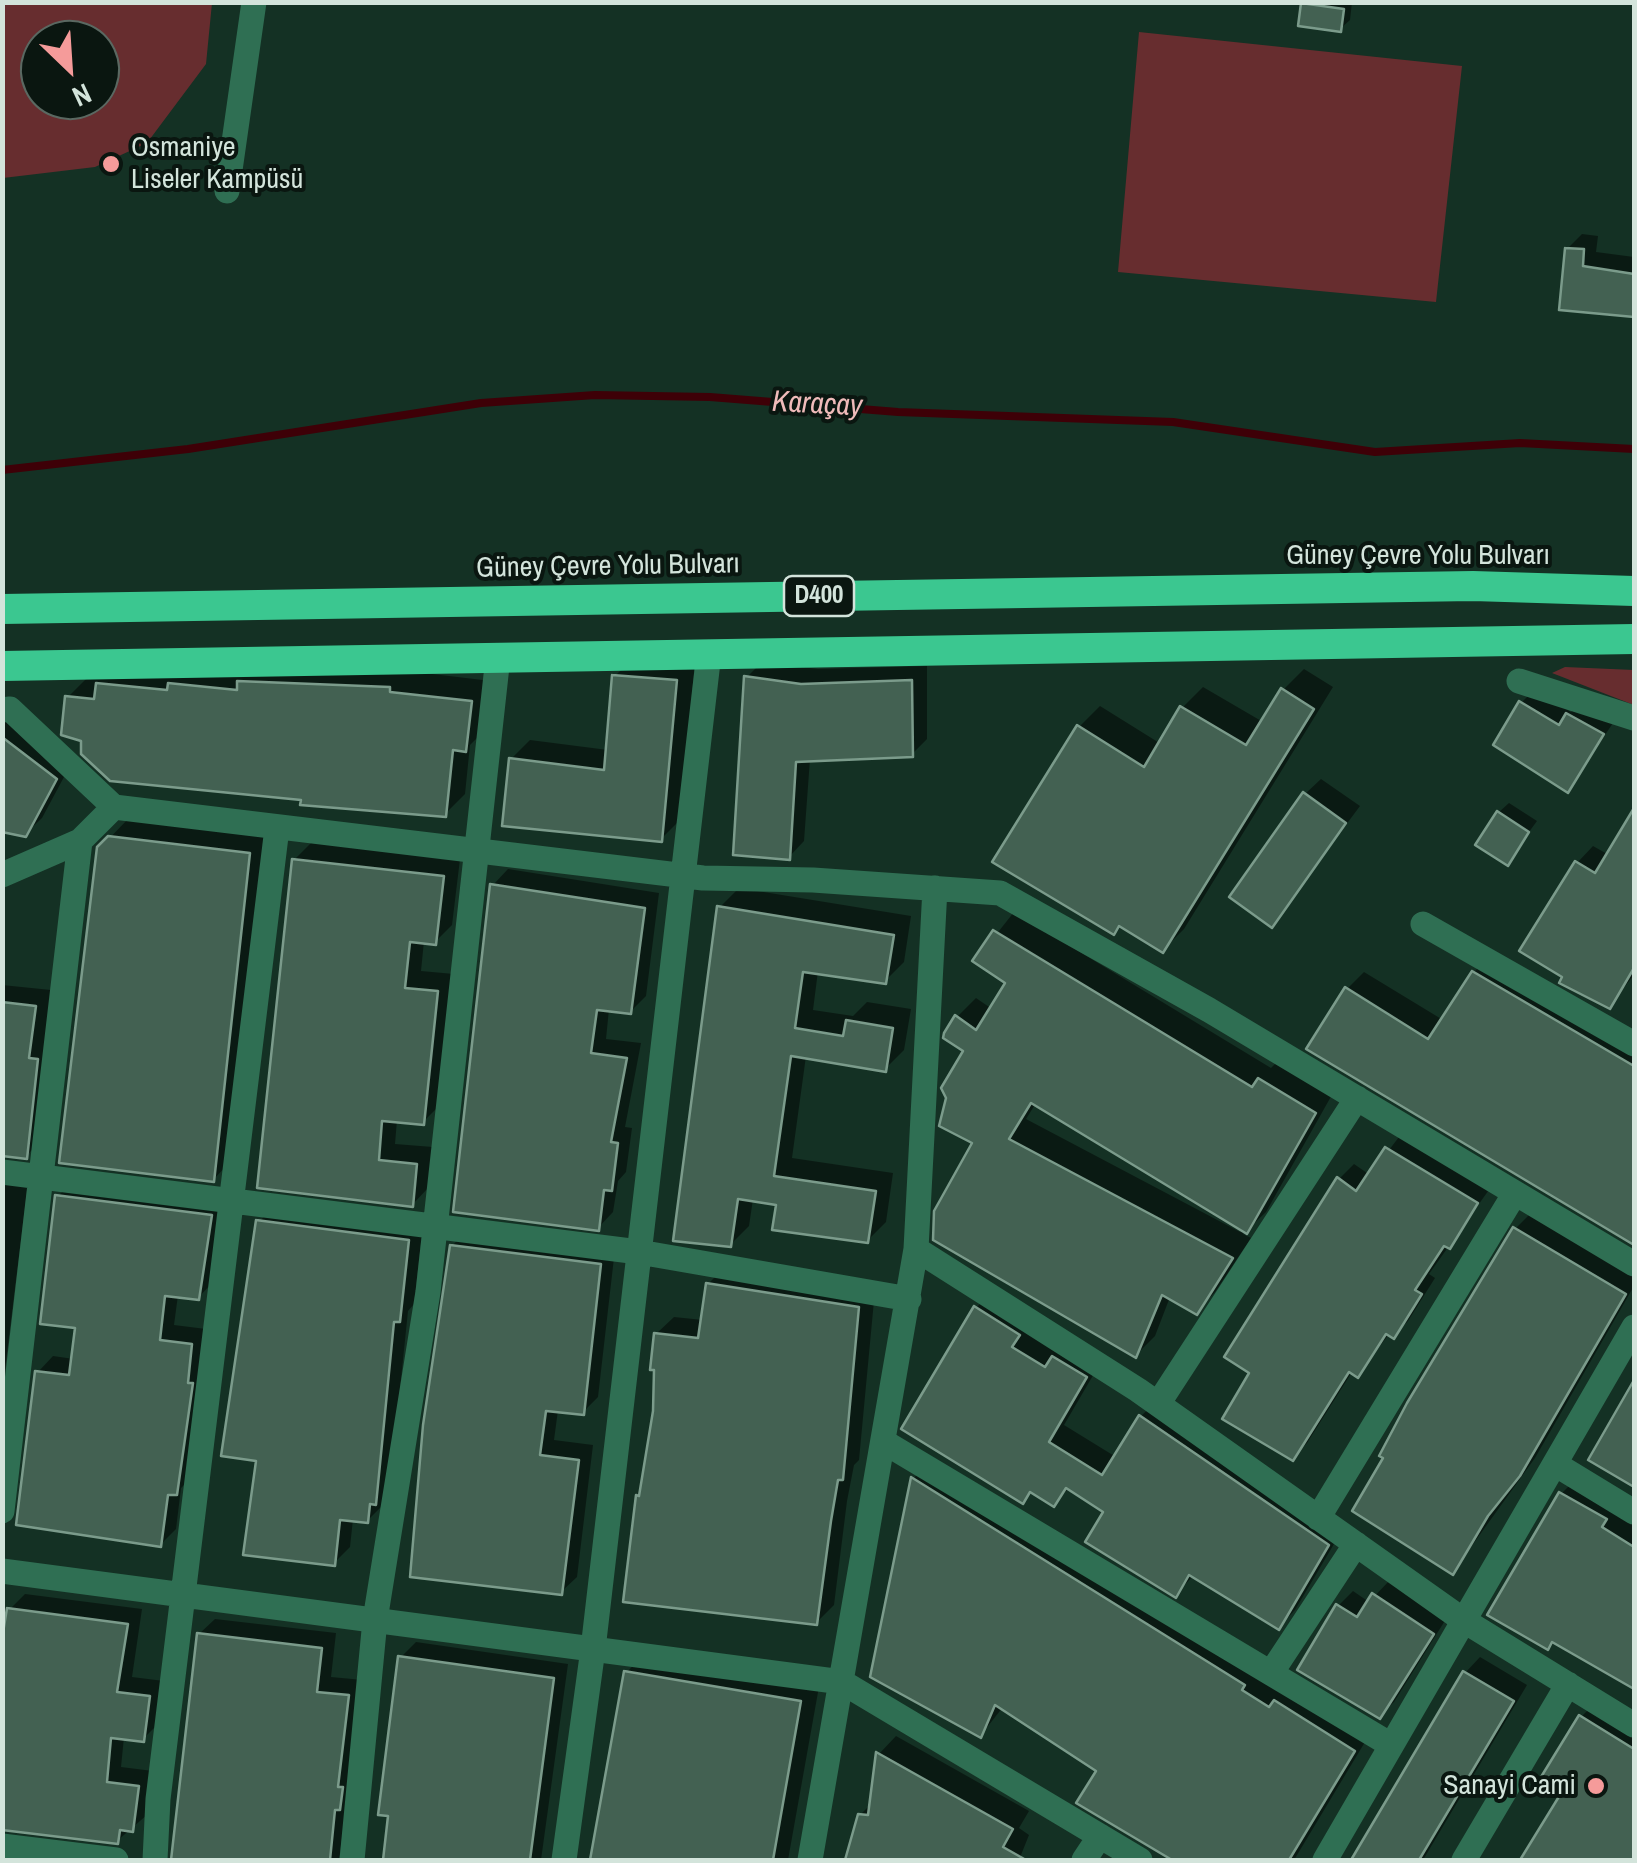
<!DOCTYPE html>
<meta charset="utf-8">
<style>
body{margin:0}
#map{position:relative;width:1637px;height:1863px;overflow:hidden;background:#143124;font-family:"Archivo Narrow",sans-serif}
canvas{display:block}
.frame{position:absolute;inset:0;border:5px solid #d3e4db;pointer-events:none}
.north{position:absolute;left:20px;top:20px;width:100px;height:100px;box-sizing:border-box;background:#0a1610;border:2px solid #5a6861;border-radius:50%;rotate:155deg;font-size:28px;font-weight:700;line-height:40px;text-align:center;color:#d3e4db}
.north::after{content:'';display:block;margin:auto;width:35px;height:45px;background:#f59b9a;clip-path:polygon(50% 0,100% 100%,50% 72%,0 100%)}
</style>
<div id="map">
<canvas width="1637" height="1863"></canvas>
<div class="frame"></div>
<div class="north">N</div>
</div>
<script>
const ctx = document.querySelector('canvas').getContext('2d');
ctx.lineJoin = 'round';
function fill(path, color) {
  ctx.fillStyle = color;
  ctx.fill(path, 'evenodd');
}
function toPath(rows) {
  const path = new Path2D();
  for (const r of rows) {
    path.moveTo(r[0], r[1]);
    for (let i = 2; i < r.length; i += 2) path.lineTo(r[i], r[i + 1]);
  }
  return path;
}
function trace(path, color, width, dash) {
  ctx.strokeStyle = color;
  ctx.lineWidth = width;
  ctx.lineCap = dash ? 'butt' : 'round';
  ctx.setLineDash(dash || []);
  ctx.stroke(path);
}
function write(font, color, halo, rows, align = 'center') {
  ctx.font = font + ' "Archivo Narrow",sans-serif';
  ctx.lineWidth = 8;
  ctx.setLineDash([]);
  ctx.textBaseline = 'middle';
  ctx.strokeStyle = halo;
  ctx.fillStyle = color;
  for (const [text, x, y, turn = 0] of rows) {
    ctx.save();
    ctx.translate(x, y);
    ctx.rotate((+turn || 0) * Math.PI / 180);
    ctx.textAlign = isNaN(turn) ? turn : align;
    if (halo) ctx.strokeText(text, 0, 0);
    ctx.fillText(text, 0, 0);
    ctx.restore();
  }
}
fill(toPath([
 [2,3,212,3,206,64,147,143,95,167,3,178],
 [40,40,100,40,100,100,40,100],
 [1139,32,1462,66,1436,302,1118,272],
 [1565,667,1634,670,1634,705,1552,673]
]), '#672d2f');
fill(toPath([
 [1352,2,1350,20,1340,29,1304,4],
 [1582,234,1598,236,1596,252,1634,257,1634,314,1562,308,1567,249],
 [634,657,695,662,680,820,661,839,511,759,530,740,608,750,615,676],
 [332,662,491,681,486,729,470,745,465,794,445,814,84,739,68,697,88,677],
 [762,662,818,669,927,666,927,739,912,754,810,759,804,841,789,857,746,678],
 [1304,669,1333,687,1184,929,1163,950,1079,727,1100,706,1161,744,1182,708,1203,687,1263,722,1283,690],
 [1534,690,1571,712,1581,702,1615,720,1568,790,1521,703],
 [2,711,72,762,42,818,25,834,2,829],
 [1321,779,1360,806,1272,924,1305,794],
 [1509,803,1537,821,1507,862,1499,812],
 [1634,813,1634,975,1609,1006,1577,863,1593,846,1609,855],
 [128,819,266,836,230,1162,213,1180,100,848],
 [312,842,460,859,452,925,435,942,424,941,421,971,454,974,441,1104,423,1122,397,1120,395,1144,433,1147,429,1187,412,1205,260,1186,294,860],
 [508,869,659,893,646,996,630,1012,609,1009,606,1039,641,1043,625,1127,632,1128,626,1172,618,1181,613,1212,598,1228,493,885],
 [739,888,911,916,904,962,885,981,818,971,813,1010,853,1016,867,1002,911,1009,904,1050,885,1069,806,1056,792,1158,893,1173,886,1222,867,1241,779,1203,753,1199,749,1226,730,1245,720,907],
 [1014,912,1271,1068,1279,1060,1333,1093,1266,1212,1243,1234,1251,1238,1215,1292,1196,1312,1170,1297,1155,1336,1136,1355,975,1142,967,1050,957,1017,976,998,992,1009,1009,982,976,960],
 [1036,1103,1242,1228,1240,1232,1026,1119],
 [1491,955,1634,1038,1634,1242,1310,1048,1347,989,1364,972,1443,1020,1474,972],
 [2,985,51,990,42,1140,26,1156,3,1155,9,1170,29,1174,2,1394],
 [1402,1133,1491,1187,1429,1274,1435,1278,1408,1321,1393,1336,1390,1333,1357,1375,1352,1372,1307,1443,1292,1458,1252,1372,1339,1179,1354,1164,1370,1175],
 [73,1181,226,1200,213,1282,198,1298,178,1295,174,1325,206,1329,192,1477,181,1488,176,1529,160,1545,38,1372,53,1356,74,1359,78,1326,58,1196],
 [274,1206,423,1225,414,1304,408,1311,390,1486,383,1505,367,1521,353,1519,350,1547,334,1563,259,1459,259,1222],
 [1530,1214,1634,1275,1634,1286,1535,1458,1453,1572,1515,1229],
 [467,1230,615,1249,598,1397,583,1412,558,1410,554,1440,593,1445,577,1577,561,1592,452,1246],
 [725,1267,875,1290,859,1460,854,1465,847,1501,834,1605,816,1623,638,1496,643,1492,655,1412,656,1334,674,1317,703,1320,708,1284],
 [992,1291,1102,1360,1064,1425,1116,1457,1141,1416,1158,1400,1344,1527,1295,1610,1279,1627,1194,1575,1176,1594,1107,1511,1069,1488,1053,1504,1033,1491,1023,1501,976,1308],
 [930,1461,1371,1732,1294,1860,1177,1860,1079,1802,1099,1771,1003,1707,981,1735,913,1479],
 [1577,1478,1634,1523,1634,1686,1554,1640,1547,1647,1561,1494],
 [1389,1581,1446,1619,1394,1702,1379,1716,1338,1606,1353,1591,1369,1602],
 [25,1594,142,1609,132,1677,164,1681,159,1723,143,1739,124,1737,121,1767,153,1771,148,1814,117,1841,10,1609],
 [215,1619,336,1633,331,1677,363,1680,339,1860,182,1860,199,1634],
 [416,1642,568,1664,541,1860,385,1860,401,1657],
 [647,1651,820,1681,788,1860,593,1860,627,1672],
 [1480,1657,1527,1685,1423,1860,1354,1860,1465,1673],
 [1600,1698,1634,1719,1634,1860,1522,1860,1567,1789,1581,1717],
 [896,1736,1029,1811,1019,1828,1029,1835,1019,1860,848,1860,860,1815,872,1803,879,1754]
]), '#0007');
trace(toPath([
 [2,470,188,449,481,403,595,395,710,397,898,412,1173,422,1375,452,1520,443,1634,449]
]), '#3e0007', 8);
const building = toPath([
 [1301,3,1344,9,1341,32,1298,26,1301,3],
 [1565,248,1584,249,1583,266,1634,274,1634,317,1559,310,1565,248],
 [612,675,677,680,662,842,502,826,509,758,604,770,612,675],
 [744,676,801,684,912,680,913,757,796,762,790,860,733,855,744,676],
 [237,681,390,687,390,692,472,701,466,752,453,750,446,817,300,805,301,800,110,781,81,754,81,741,61,735,65,696,94,699,96,683,167,690,168,683,237,690,237,681],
 [1281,688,1314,709,1163,953,1119,926,1114,935,992,862,1077,725,1144,767,1180,706,1246,745,1281,688],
 [1519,701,1559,725,1566,713,1604,734,1568,793,1493,745,1519,701],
 [2,737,57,779,26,837,2,832,2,737],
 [1303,792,1346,823,1272,928,1229,897,1303,792],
 [1634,808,1634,968,1610,1009,1559,983,1562,977,1519,951,1575,861,1595,873,1634,808],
 [1497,811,1529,832,1508,866,1475,845,1497,811],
 [108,836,250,853,214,1182,59,1163,97,847,108,836],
 [292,859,444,876,436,945,410,942,405,988,438,991,424,1125,382,1121,379,1160,417,1164,413,1207,257,1188,292,859],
 [490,884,645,908,631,1014,597,1010,591,1053,627,1058,611,1142,618,1143,612,1191,604,1190,599,1231,453,1212,490,884],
 [717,906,894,935,886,984,803,972,795,1028,843,1036,846,1020,893,1028,886,1072,791,1056,774,1176,876,1191,868,1243,772,1230,776,1205,738,1199,731,1247,673,1241,717,906],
 [993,930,1252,1087,1258,1078,1316,1113,1247,1234,1031,1103,1009,1139,1233,1258,1197,1315,1162,1295,1136,1358,933,1240,934,1211,972,1143,939,1126,946,1098,941,1088,963,1051,943,1038,944,1033,955,1015,976,1030,1005,983,972,961,993,930],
 [1472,971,1634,1066,1634,1245,1306,1049,1345,987,1428,1039,1472,971],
 [2,1002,36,1006,29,1058,38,1059,27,1159,2,1156,2,1002],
 [1385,1147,1478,1203,1450,1249,1444,1246,1415,1290,1422,1294,1394,1339,1386,1334,1358,1378,1349,1372,1293,1461,1222,1419,1249,1373,1224,1357,1337,1177,1356,1191,1385,1147],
 [55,1195,212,1215,199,1300,165,1296,160,1340,192,1344,188,1383,193,1383,177,1495,168,1495,161,1547,16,1525,35,1371,69,1375,75,1328,40,1324,55,1195],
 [256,1220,409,1240,400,1322,394,1322,376,1505,370,1504,368,1523,340,1520,335,1566,243,1555,256,1461,221,1456,256,1220],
 [1513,1227,1626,1294,1520,1476,1488,1516,1453,1575,1352,1511,1383,1458,1379,1456,1407,1403,1513,1227],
 [450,1245,601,1264,584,1415,546,1411,540,1455,579,1460,562,1595,410,1577,423,1425,450,1245],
 [706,1283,859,1307,843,1480,838,1480,831,1521,817,1625,623,1602,636,1495,639,1496,653,1411,654,1370,650,1370,654,1333,698,1338,706,1283],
 [974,1306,1020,1335,1012,1347,1045,1367,1052,1356,1087,1377,1049,1442,1102,1475,1139,1415,1329,1545,1279,1630,1189,1575,1176,1598,1085,1542,1103,1512,1066,1488,1054,1507,1030,1492,1023,1504,901,1429,974,1306],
 [1634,1380,1634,1487,1588,1460,1634,1380],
 [911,1477,1245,1685,1242,1690,1269,1707,1274,1700,1355,1751,1289,1860,1172,1860,1076,1803,1096,1771,995,1705,981,1738,870,1677,911,1477],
 [1559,1492,1607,1519,1602,1527,1634,1547,1634,1689,1552,1642,1548,1650,1487,1615,1559,1492],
 [1372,1593,1434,1634,1380,1719,1297,1670,1336,1604,1357,1617,1372,1593],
 [7,1608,128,1624,117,1692,150,1696,144,1742,111,1738,107,1782,139,1786,133,1832,120,1830,118,1844,2,1830,2,1639,7,1608],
 [197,1633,322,1648,317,1692,349,1695,338,1787,343,1787,340,1810,335,1810,330,1860,171,1860,197,1633],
 [398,1656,554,1678,530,1860,383,1860,388,1816,378,1815,398,1656],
 [624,1671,801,1701,773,1860,590,1860,624,1671],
 [1463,1671,1514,1701,1419,1860,1351,1860,1463,1671],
 [1579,1715,1634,1749,1634,1860,1520,1860,1563,1790,1541,1777,1579,1715],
 [876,1752,1013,1829,1003,1847,1026,1860,845,1860,858,1814,868,1815,876,1752]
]);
fill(building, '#436152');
trace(building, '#7b9b8b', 2.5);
trace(toPath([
 [227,191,254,2],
 [1519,681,1634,718],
 [2,710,10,709,114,807,703,878,813,880,1000,893,1209,1010,1634,1264],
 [2,875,80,841],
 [1423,924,1634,1044],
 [2,1172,639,1252,909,1299],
 [916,1249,1138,1390,1463,1620,1634,1725],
 [1158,1404,1357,1098],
 [884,1442,1391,1745],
 [1555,1464,1634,1512],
 [2,1511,80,841,114,807],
 [1318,1518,1515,1193],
 [2,1571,842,1682,1140,1860],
 [1271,1673,1356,1544],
 [2,1846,116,1860],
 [155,1860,158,1799,277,828],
 [352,1860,375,1620,428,1292,498,657],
 [564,1860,593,1649,709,653],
 [810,1860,916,1249,935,888],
 [1084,1860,1100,1836],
 [1325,1860,1634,1327],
 [1464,1860,1568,1684]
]), '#2f6f53', 25);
trace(toPath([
 [2,609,1473,586,1634,591],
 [2,666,1634,639]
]), '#3bc790', 30);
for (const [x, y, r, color] of [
 [111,164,10,"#f59b9a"],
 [1596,1786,10,"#f59b9a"]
]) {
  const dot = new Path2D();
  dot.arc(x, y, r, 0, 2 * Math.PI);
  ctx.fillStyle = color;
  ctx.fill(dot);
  trace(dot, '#0a1610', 4);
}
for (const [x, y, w] of [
 [819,596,70]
]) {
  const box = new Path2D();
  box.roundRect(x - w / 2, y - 20, w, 40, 8);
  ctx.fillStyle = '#0a1610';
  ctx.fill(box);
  trace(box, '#d3e4db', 2.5);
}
write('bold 25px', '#d3e4db', null, [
 ["D400",819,596]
]);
write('28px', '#d3e4db', '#0a1610', [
 ["Osmaniye",131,148],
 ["Liseler Kampüsü",131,180],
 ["Sanayi Cami",1576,1786,"right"]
], 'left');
write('28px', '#d3e4db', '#0a1610', [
 ["Güney Çevre Yolu Bulvarı",1418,556],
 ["Güney Çevre Yolu Bulvarı",608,567,-1]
]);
write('italic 30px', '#efbbba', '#0a1610', [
 ["Karaçay",817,405,3]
]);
</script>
